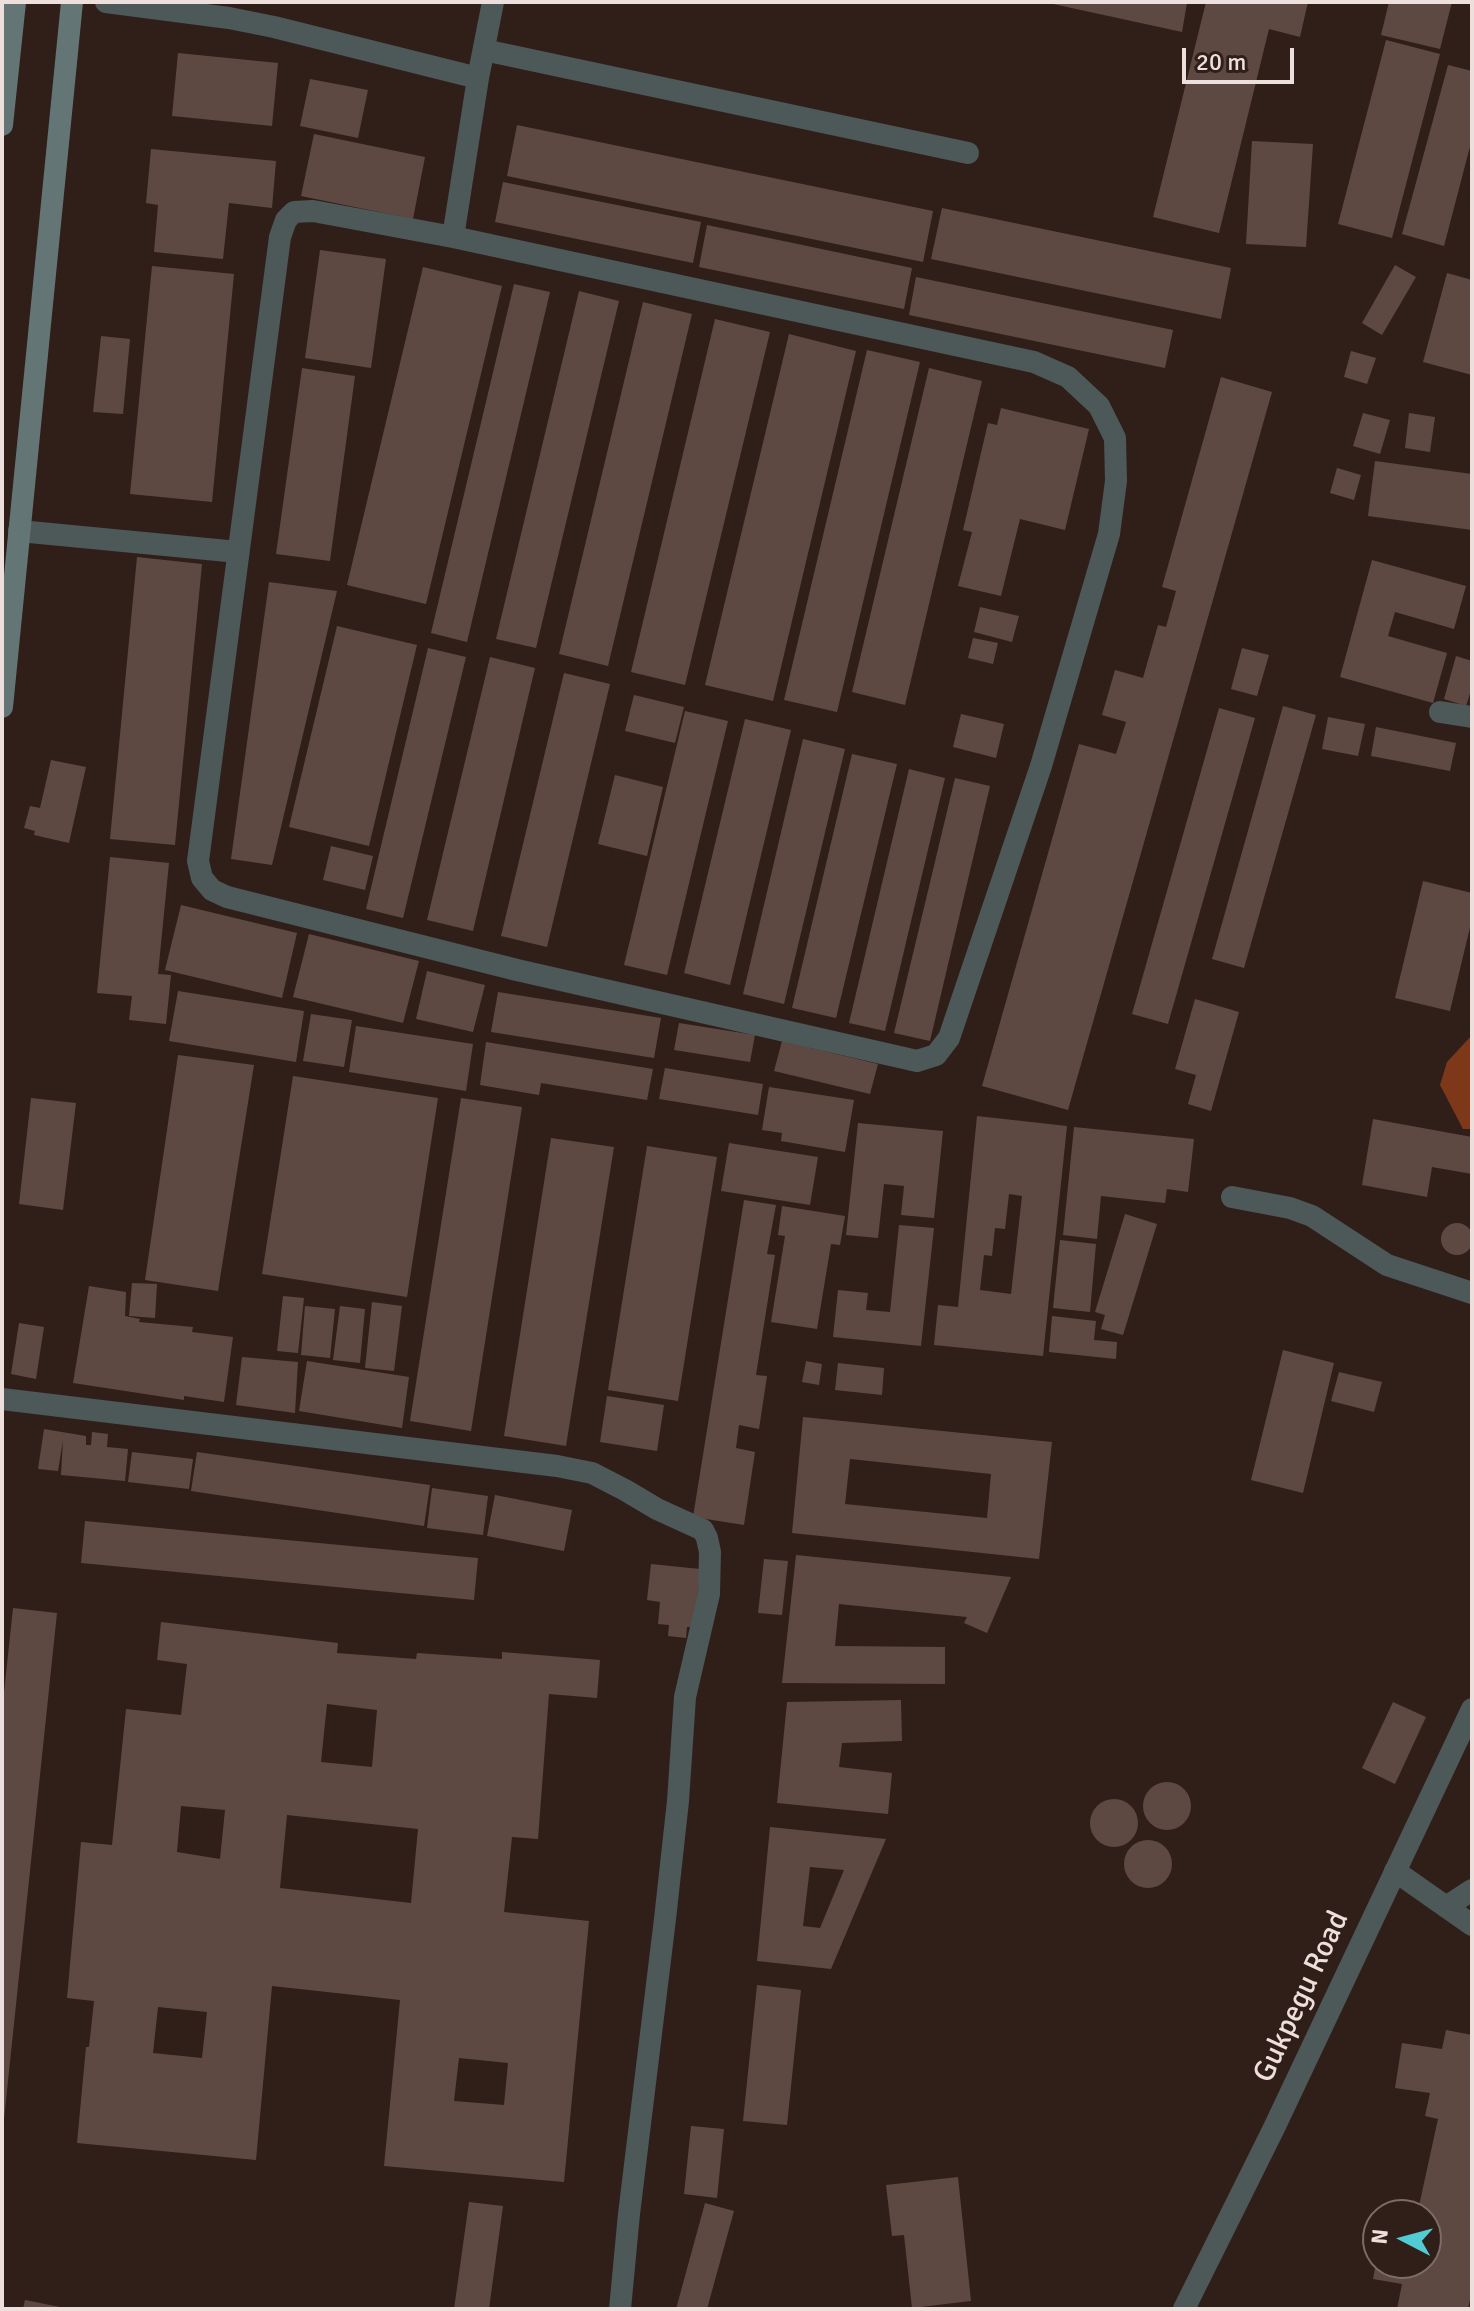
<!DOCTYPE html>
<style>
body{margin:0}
#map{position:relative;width:1474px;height:2311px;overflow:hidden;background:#301f18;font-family:Signika,sans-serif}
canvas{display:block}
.frame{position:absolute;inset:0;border:4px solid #ede0dc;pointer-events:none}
.north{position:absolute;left:1362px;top:2199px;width:80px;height:80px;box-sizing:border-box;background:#301f18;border:2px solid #7c6c66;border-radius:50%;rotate:276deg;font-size:22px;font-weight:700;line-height:32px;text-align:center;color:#ede0dc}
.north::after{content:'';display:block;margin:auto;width:28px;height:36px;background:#51ccd5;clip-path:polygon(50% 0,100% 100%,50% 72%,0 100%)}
.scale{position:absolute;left:1182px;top:48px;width:112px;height:36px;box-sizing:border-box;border:4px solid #ede0dc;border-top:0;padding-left:10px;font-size:24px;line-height:28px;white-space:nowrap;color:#ede0dc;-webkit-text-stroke:6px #301f18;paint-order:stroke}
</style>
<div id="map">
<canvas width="1474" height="2311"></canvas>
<div class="frame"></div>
<div class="north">N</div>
<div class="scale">20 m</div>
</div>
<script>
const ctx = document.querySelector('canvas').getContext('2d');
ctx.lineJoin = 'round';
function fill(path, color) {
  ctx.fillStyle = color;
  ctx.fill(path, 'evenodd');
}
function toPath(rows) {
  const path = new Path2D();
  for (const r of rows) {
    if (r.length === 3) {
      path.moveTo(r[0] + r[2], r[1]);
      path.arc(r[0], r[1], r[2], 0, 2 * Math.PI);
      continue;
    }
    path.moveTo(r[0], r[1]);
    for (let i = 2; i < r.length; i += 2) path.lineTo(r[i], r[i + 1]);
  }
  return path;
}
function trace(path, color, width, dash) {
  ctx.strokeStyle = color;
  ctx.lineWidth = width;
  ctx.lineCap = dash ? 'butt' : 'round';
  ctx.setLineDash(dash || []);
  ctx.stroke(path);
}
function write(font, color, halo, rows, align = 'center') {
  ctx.font = font + ' Signika,sans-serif';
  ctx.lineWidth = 7;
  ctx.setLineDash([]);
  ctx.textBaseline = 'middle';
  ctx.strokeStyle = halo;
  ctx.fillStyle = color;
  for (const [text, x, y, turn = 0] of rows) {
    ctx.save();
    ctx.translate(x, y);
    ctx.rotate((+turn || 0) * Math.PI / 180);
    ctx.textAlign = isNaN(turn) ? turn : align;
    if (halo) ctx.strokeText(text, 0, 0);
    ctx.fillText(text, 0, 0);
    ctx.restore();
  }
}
fill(toPath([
 [1472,1035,1472,1129,1463,1129,1440,1085,1447,1062]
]), '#7d3719');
fill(toPath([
 [1044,2,1181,2,1187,3,1182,32],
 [1206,2,1308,2,1300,37,1269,29,1219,233,1153,217],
 [1389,2,1452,2,1440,49,1381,35],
 [1386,40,1440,54,1392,238,1338,224],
 [178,53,278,63,272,126,172,116],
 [1448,65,1472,71,1472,139,1444,246,1402,234],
 [310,79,368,90,358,138,300,126],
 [517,125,933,211,923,262,507,176],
 [314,134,425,157,413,219,301,196],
 [1252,141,1313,144,1306,247,1246,244],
 [151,149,276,161,272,208,229,203,223,259,154,252,158,205,146,203],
 [503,182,701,222,693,263,495,222],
 [942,208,1231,268,1221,319,931,259],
 [707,225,912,268,904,309,699,267],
 [320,250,386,259,371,368,305,358],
 [1395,265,1416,277,1382,335,1362,323],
 [152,266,234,274,212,502,130,494],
 [423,267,502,286,426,604,347,585],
 [1447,273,1472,280,1472,375,1423,362],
 [916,277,1173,330,1165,368,909,315],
 [514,284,550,292,467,642,431,633],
 [579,291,619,301,536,648,496,639],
 [643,302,692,314,608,666,559,654],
 [715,319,770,332,685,685,631,672],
 [789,334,856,351,773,701,705,685],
 [101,336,130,339,123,414,93,412],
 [867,350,920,362,837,712,784,700],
 [1351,351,1376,358,1367,384,1344,377],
 [302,368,355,376,330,561,276,554],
 [929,368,982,381,905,705,852,692],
 [1221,377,1272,392,1068,1110,982,1086,1079,744,1116,754,1126,722,1102,715,1115,670,1143,678,1158,625,1166,627,1176,591,1162,587],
 [1001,408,1089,429,1065,530,1020,519,1001,596,958,586,972,532,963,530,988,423,997,425],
 [1363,413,1390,420,1380,454,1353,446],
 [1409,413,1435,417,1430,452,1405,448],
 [1375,461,1472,474,1472,530,1368,516],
 [1337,468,1361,475,1354,500,1330,493],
 [137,557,202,564,175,845,110,839],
 [1372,560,1466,586,1454,629,1395,612,1388,636,1447,653,1433,703,1340,677],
 [269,582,337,591,272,865,231,859],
 [980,607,1019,616,1012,642,974,632],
 [337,626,417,645,369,846,289,827],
 [973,638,998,643,993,664,968,658],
 [428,648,466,657,403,918,366,909],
 [1242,648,1269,655,1257,696,1231,689],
 [1456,656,1472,661,1472,687,1466,706,1444,699],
 [490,657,535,668,473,931,427,920],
 [564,673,610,684,547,947,501,936],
 [634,695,684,707,675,743,625,731],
 [1283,706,1316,715,1244,968,1212,959],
 [1219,708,1255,718,1168,1024,1132,1014],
 [685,711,728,721,667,975,624,965],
 [961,714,1004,724,996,758,953,747],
 [1328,717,1365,724,1358,756,1322,749],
 [745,719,791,730,730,985,684,973],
 [1376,727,1456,743,1450,771,1371,756],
 [803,739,845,749,784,1004,743,994],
 [852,754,897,764,836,1018,792,1008],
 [51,760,86,767,69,843,34,835,35,831,24,828,30,806,40,808],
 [909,769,945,778,885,1031,849,1023],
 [615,775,663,787,647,856,598,844],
 [955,778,990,786,930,1041,894,1033],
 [331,846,373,856,365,890,323,880],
 [110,857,169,863,158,974,171,975,166,1024,129,1020,132,996,97,993],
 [1423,881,1472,893,1472,919,1450,1011,1395,998],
 [181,905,297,933,282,998,165,970],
 [309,934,419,961,403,1023,293,997],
 [427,971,485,985,473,1032,416,1019],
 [178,991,304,1011,296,1062,169,1041],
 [498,992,661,1018,654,1058,491,1032],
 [1195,999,1239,1012,1211,1111,1188,1104,1196,1075,1175,1069],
 [311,1014,352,1020,344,1067,303,1061],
 [679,1023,755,1035,750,1062,674,1050],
 [356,1026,473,1044,466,1091,349,1072],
 [782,1041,878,1064,870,1094,774,1071],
 [486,1042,653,1069,647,1100,541,1083,539,1095,480,1085],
 [178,1055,254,1065,218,1291,145,1280],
 [665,1068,763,1084,758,1115,659,1099],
 [293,1076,438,1098,407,1297,262,1274],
 [769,1087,854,1100,845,1152,781,1141,782,1133,762,1130],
 [31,1098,76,1103,63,1210,19,1204],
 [461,1098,522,1107,471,1431,410,1421],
 [977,1116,1067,1126,1043,1356,934,1345,938,1305,958,1307],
 [1009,1194,1022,1196,1011,1294,980,1290,984,1255,992,1256,995,1228,1005,1229],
 [1373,1119,1472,1137,1472,1174,1432,1167,1427,1197,1362,1185],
 [858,1123,943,1131,934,1218,901,1215,904,1186,884,1184,878,1238,846,1235],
 [1074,1127,1194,1139,1188,1192,1167,1189,1165,1203,1101,1196,1097,1239,1063,1235],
 [551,1138,614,1147,566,1446,504,1436],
 [729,1143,818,1157,810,1205,721,1191],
 [647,1146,717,1157,678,1401,608,1390],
 [744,1200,776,1205,767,1254,775,1255,756,1375,767,1376,759,1429,739,1425,736,1448,755,1452,744,1525,693,1517],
 [782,1206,845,1216,840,1245,831,1244,817,1329,771,1322,785,1236,778,1235],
 [1125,1214,1157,1224,1123,1335,1101,1329,1105,1315,1095,1312],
 [1457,1239,16],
 [899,1225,934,1228,921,1346,833,1337,838,1290,868,1293,866,1310,890,1312],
 [1060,1240,1096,1244,1090,1312,1053,1308],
 [132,1283,157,1284,155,1318,129,1316],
 [89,1286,126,1292,125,1316,140,1319,139,1322,193,1327,192,1332,233,1337,224,1402,184,1396,184,1400,73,1383],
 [283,1296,304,1298,298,1353,277,1351],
 [372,1302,402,1306,394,1371,365,1368],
 [305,1306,335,1309,330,1358,301,1355],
 [340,1306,365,1309,360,1363,333,1360],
 [1052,1316,1096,1321,1094,1340,1117,1342,1116,1359,1049,1352],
 [19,1323,44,1327,36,1379,11,1374],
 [1283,1350,1334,1363,1303,1493,1251,1480],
 [242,1357,298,1362,295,1413,236,1405],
 [307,1361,409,1377,402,1428,299,1411],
 [806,1361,822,1364,819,1385,802,1382],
 [838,1363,884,1368,882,1395,835,1390],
 [1339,1372,1382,1382,1374,1412,1331,1401],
 [607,1396,664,1405,657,1451,600,1442],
 [803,1417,1052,1442,1039,1559,792,1533],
 [850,1459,991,1474,987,1518,845,1504],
 [44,1429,86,1436,86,1445,91,1445,92,1432,108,1434,107,1447,128,1449,125,1481,61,1475,63,1440,58,1471,38,1469],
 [132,1452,193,1459,189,1489,128,1482],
 [197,1452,430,1485,424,1526,191,1491],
 [432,1488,488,1496,483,1535,427,1528],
 [495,1495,572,1510,564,1551,487,1536],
 [85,1521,478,1558,474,1600,81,1563],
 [796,1555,1011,1577,987,1633,964,1623,967,1617,839,1604,835,1646,945,1647,945,1684,782,1683],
 [764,1559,788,1561,782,1615,758,1613],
 [651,1564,700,1569,695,1627,687,1627,686,1638,668,1636,669,1625,658,1624,660,1602,647,1600],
 [13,1608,57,1613,4,2119,2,2119,2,1711],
 [161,1622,338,1643,337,1653,416,1659,417,1653,502,1659,502,1652,600,1660,597,1698,549,1694,538,1839,512,1837,504,1912,589,1921,564,2182,384,2166,400,2000,272,1986,256,2160,77,2143,86,2047,89,2047,94,2001,67,1998,81,1842,112,1845,126,1709,181,1715,187,1664,157,1660],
 [327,1704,377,1710,372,1767,321,1762],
 [181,1806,225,1810,220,1859,177,1852],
 [287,1815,418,1829,411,1903,280,1888],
 [158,2007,207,2012,202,2058,153,2053],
 [459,2058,508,2063,504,2105,454,2101],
 [901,1700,902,1741,842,1743,839,1767,892,1773,888,1814,777,1803,787,1702],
 [1393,1702,1426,1717,1395,1784,1362,1768],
 [1167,1806,24],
 [1114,1823,24],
 [770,1827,886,1839,831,1969,757,1961],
 [810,1867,844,1870,820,1928,803,1926],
 [1148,1864,24],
 [757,1985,801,1990,787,2125,743,2121],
 [1446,2030,1472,2035,1472,2291,1468,2309,1397,2309,1402,2284,1373,2279,1376,2263,1426,2263,1426,2215,1417,2215,1438,2119,1425,2116,1430,2093,1395,2088,1402,2043,1442,2049],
 [691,2126,724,2129,717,2198,684,2194],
 [958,2177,971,2301,912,2308,904,2235,892,2236,886,2185],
 [469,2202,503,2206,489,2309,454,2309],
 [705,2203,734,2211,707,2309,676,2309],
 [25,2300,65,2308,65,2309,23,2309]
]), '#5d4942');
trace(toPath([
 [484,50,968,153]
]), '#4d5858', 22);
trace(toPath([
 [106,2,229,18,274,27,478,78,493,2],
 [313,211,453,237,1034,362,1068,377,1099,406,1115,438,1116,481,1109,534,1041,766,949,1038,936,1055,917,1061,517,970,227,897,212,890,202,878,198,861,280,237,286,220,294,212,313,211],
 [453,237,478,78],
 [19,531,238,552],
 [1440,712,1472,717],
 [1232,1197,1290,1208,1312,1216,1387,1265,1472,1293],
 [2,1399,557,1466,592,1473,625,1490,657,1509,703,1530,707,1538,710,1552,709,1594,685,1697,678,1801,665,1919,629,2214,620,2309],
 [1395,1871,1472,1925],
 [1446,1907,1472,1890]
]), '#4d5858', 22);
trace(toPath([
 [1184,2309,1274,2128,1472,1709]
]), '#4d5858', 22);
trace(toPath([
 [2,125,15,2],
 [2,707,72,2]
]), '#647576', 22);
write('30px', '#ede0dc', '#301f18', [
 ["Gukpegu Road",1302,1997,-65]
]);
</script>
